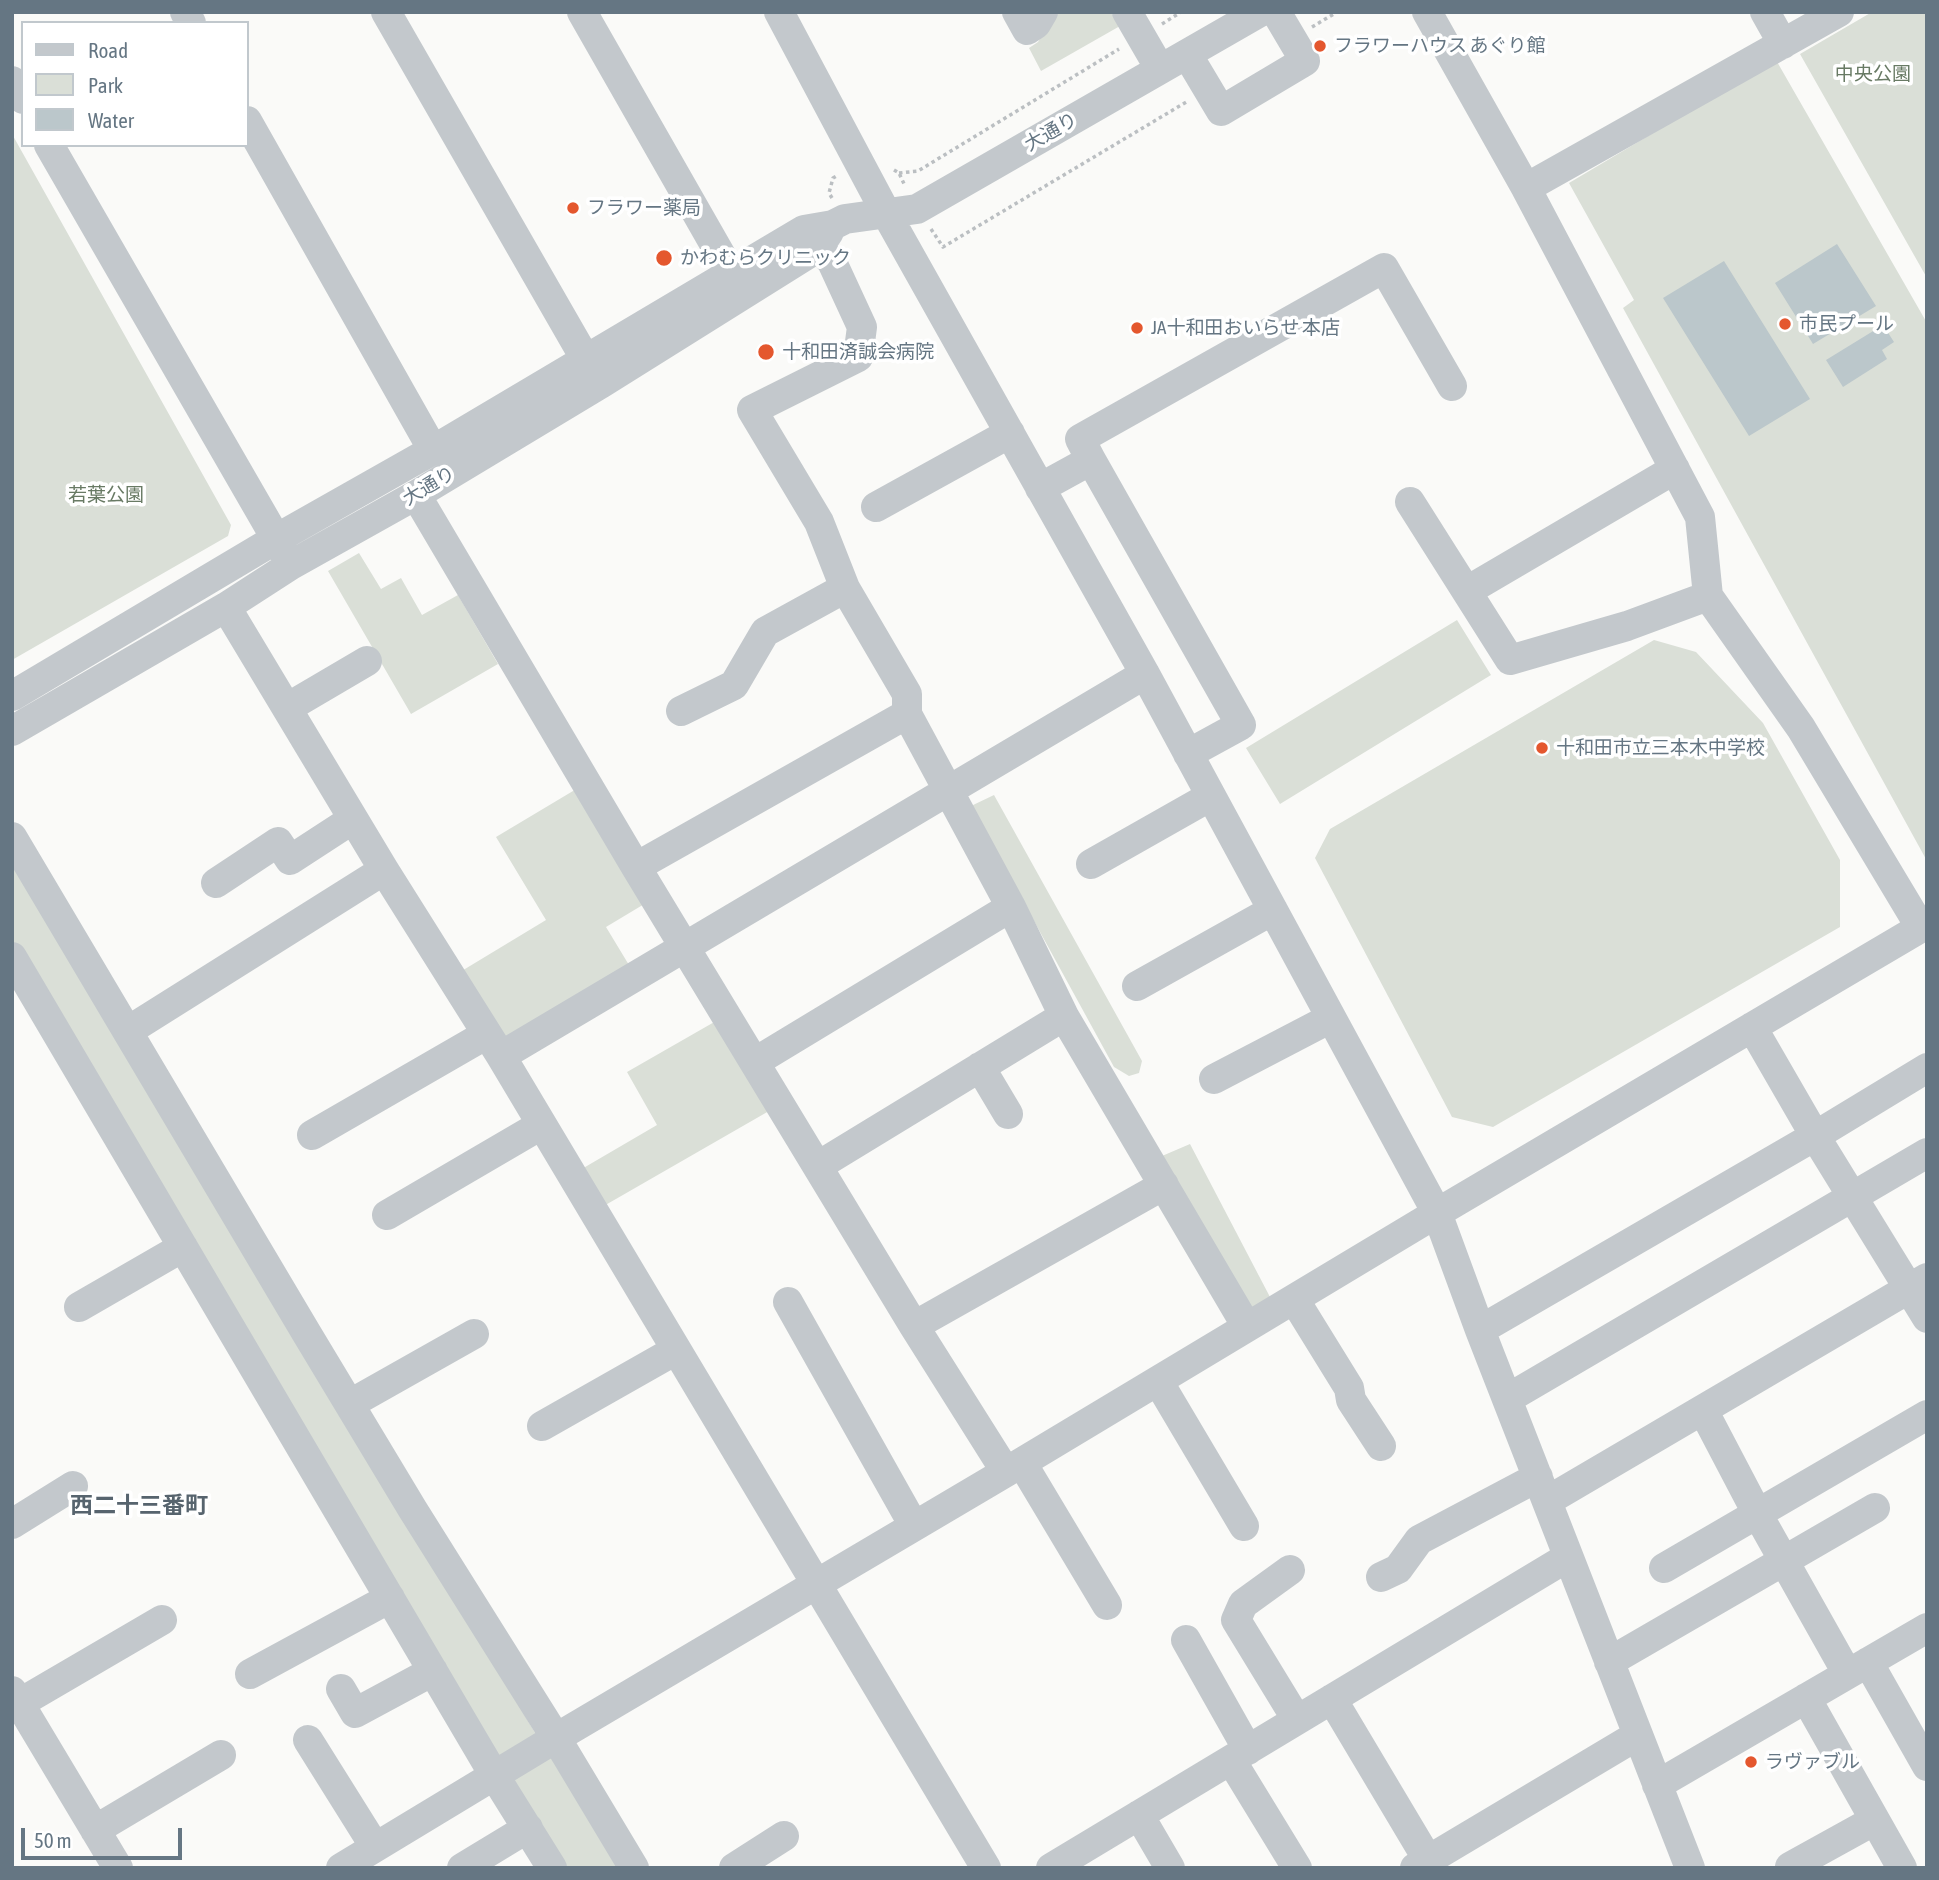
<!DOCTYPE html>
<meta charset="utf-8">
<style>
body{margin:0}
#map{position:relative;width:1939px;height:1880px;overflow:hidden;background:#fafaf8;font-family:"Asap Condensed",sans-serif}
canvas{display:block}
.frame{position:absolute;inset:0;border:14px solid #657683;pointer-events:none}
.legend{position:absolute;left:21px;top:21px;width:228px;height:126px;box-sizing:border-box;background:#fff;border:2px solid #c1c8cd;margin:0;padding:9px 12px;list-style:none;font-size:21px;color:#657683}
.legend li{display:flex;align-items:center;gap:14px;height:35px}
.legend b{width:35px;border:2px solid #c1c8cd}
.scale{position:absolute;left:21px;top:1828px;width:161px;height:32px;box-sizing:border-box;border:4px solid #657683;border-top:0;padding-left:9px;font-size:21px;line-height:24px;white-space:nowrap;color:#657683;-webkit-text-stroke:5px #fff;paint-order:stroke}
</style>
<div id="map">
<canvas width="1939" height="1880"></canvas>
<div class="frame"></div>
<ul class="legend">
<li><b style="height:9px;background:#c3c8cc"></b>Road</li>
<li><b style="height:19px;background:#dadfd7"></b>Park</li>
<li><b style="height:19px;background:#bbc7cb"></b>Water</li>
</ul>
<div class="scale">50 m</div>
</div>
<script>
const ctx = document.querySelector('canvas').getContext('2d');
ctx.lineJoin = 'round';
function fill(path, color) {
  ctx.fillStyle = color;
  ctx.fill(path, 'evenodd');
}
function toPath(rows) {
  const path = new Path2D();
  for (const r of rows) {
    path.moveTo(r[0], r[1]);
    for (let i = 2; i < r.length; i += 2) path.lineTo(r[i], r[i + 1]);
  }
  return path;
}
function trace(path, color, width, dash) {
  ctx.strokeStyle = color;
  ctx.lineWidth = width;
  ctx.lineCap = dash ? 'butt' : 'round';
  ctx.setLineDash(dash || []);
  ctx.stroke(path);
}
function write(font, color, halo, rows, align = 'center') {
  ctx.font = font + ' "Asap Condensed","Noto Sans JP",sans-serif';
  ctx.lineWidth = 7;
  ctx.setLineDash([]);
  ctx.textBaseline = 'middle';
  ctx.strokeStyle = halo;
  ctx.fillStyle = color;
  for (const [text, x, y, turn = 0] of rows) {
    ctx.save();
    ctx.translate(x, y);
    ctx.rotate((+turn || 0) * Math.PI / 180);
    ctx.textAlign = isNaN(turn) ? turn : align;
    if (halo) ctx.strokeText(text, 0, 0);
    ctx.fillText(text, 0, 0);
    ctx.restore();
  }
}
fill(toPath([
 [1056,12,1111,12,1120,26,1041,71,1029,48,1038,42],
 [1872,12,1927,12,1927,278,1800,54],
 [1776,60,1927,323,1927,861,1623,308,1634,300,1569,183],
 [12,134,231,525,228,536,12,660],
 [359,553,381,589,401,578,422,615,458,595,498,664,411,714,328,571],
 [1457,620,1491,675,1280,804,1246,748],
 [1654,640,1696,652,1763,723,1840,860,1840,927,1493,1127,1452,1117,1315,858,1330,829],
 [578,788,646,903,606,927,632,970,505,1046,460,972,546,920,496,837],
 [994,795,1142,1061,1139,1073,1129,1076,1114,1067,971,806],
 [12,856,537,1736,498,1762,12,939],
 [716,1021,769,1111,602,1207,580,1170,657,1125,627,1072],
 [1190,1144,1270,1297,1253,1309,1155,1159],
 [555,1752,619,1868,566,1868,508,1780]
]), '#dadfd7');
fill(toPath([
 [1837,244,1876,306,1813,344,1775,283],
 [1724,261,1810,399,1749,436,1663,298],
 [1883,325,1894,342,1882,350,1887,359,1843,387,1826,360]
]), '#bbc7cb');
trace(toPath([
 [1162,24,1181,12],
 [1312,27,1337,12],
 [894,170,899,173,905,186],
 [899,173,918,171,1119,49],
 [832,198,829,193,833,178,838,175],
 [931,229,943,247,1188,101]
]), '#bbbfc2', 3.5, [3.5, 3.5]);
trace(toPath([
 [185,12,191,23],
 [386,12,586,360],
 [582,12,731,273],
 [779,12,886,213,1145,674,1437,1213,1480,1330,1690,1868],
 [1017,12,1027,30,1036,24,1043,12],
 [1127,12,1160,69],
 [1427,12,1526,188,1839,12],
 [1765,12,1783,44],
 [1187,54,1221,111,1305,61,1276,12],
 [12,81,23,99],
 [247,121,433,450],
 [49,145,285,554],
 [1526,188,1700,517,1708,596,1801,728,1921,928],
 [819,247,832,262,862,327,858,357,752,410,819,522,845,588,907,694,907,714,1011,907,1064,1016,1247,1327],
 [1091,460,1080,439,1384,268,1452,386],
 [1040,488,1091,460,1241,725,1188,754],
 [416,495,636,867,914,1326,1006,1472],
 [1410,502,1510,660,1627,626,1708,596],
 [876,507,1010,433],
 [1467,591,1675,469],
 [226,607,384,870,501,1056,986,1868],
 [12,696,276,539,433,450,804,230,833,225,845,219,917,209,1260,12],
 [287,708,367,661],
 [681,711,734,685,765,632,845,588],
 [12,731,226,607,291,565,416,495,602,383,819,247,829,232],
 [12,837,307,1334,413,1510,556,1738,634,1868],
 [1091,864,1211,796],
 [636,867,907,714],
 [216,883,278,842,290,860,353,819],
 [12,957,494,1775,552,1868],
 [1137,986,1273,910],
 [1752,1027,1815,1136,1927,1318],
 [128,1031,384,870],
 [501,1056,1145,674],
 [755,1062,1011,907],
 [980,1067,1008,1114],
 [1214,1079,1331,1018],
 [312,1135,487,1034],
 [818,1166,1064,1016],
 [387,1215,541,1125],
 [1294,1299,1349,1388,1351,1400,1381,1446],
 [788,1302,914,1526],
 [79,1307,183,1247],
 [914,1326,1164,1185],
 [1480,1330,1815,1136,1927,1068],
 [1158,1381,1244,1526],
 [1507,1399,1927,1153],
 [350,1404,474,1334],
 [1703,1410,1757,1513,1847,1673],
 [542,1426,676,1350],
 [1022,1463,1107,1605],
 [1547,1501,1927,1278],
 [12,1524,73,1486],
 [1664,1568,1927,1415],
 [1290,1570,1243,1604,1236,1620,1297,1720],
 [1381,1577,1398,1569,1419,1540,1538,1477],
 [1186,1640,1248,1750],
 [1609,1662,1875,1508],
 [1868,1662,1927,1766],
 [250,1674,390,1598],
 [341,1689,355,1713,433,1671],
 [12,1691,118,1868],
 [1806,1698,1902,1868],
 [1332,1699,1428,1860],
 [20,1703,162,1620],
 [308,1740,375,1847],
 [1231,1760,1297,1868],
 [1657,1785,1927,1628],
 [1139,1815,1170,1868],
 [95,1830,221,1755],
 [1790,1867,1875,1820],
 [341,1868,556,1738,1006,1472,1437,1213,1927,924],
 [462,1868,528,1828],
 [734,1868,784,1836],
 [1051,1868,1568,1557],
 [1415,1868,1638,1735]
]), '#c3c8cc', 30);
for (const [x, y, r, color] of [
 [1320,46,7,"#e4572e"],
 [573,208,7,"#e4572e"],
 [664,258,9,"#e4572e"],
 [1785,324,7,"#e4572e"],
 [1137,328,7,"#e4572e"],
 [766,352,9,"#e4572e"],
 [1542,748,7,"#e4572e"],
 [1751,1762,7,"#e4572e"]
]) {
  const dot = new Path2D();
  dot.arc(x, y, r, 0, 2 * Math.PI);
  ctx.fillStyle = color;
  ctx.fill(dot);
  trace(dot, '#fff', 2.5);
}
write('19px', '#657683', '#fff', [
 ["フラワーハウス あぐり館",1334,46],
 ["フラワー薬局",587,208],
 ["かわむらクリニック",680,258],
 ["市民プール",1799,324],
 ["JA十和田おいらせ 本店",1151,328],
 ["十和田済誠会病院",782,352],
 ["十和田市立三本木中学校",1556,748],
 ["ラヴァブル",1765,1762]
], 'left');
write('19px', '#687a64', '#fff', [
 ["中央公園",1873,74],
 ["若葉公園",106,495]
]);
write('19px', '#657683', '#fff', [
 ["大通り",1051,132,-30],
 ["大通り",429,486,-31]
]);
write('bold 23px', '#57646e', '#fff', [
 ["西二十三番町",139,1506]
]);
</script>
